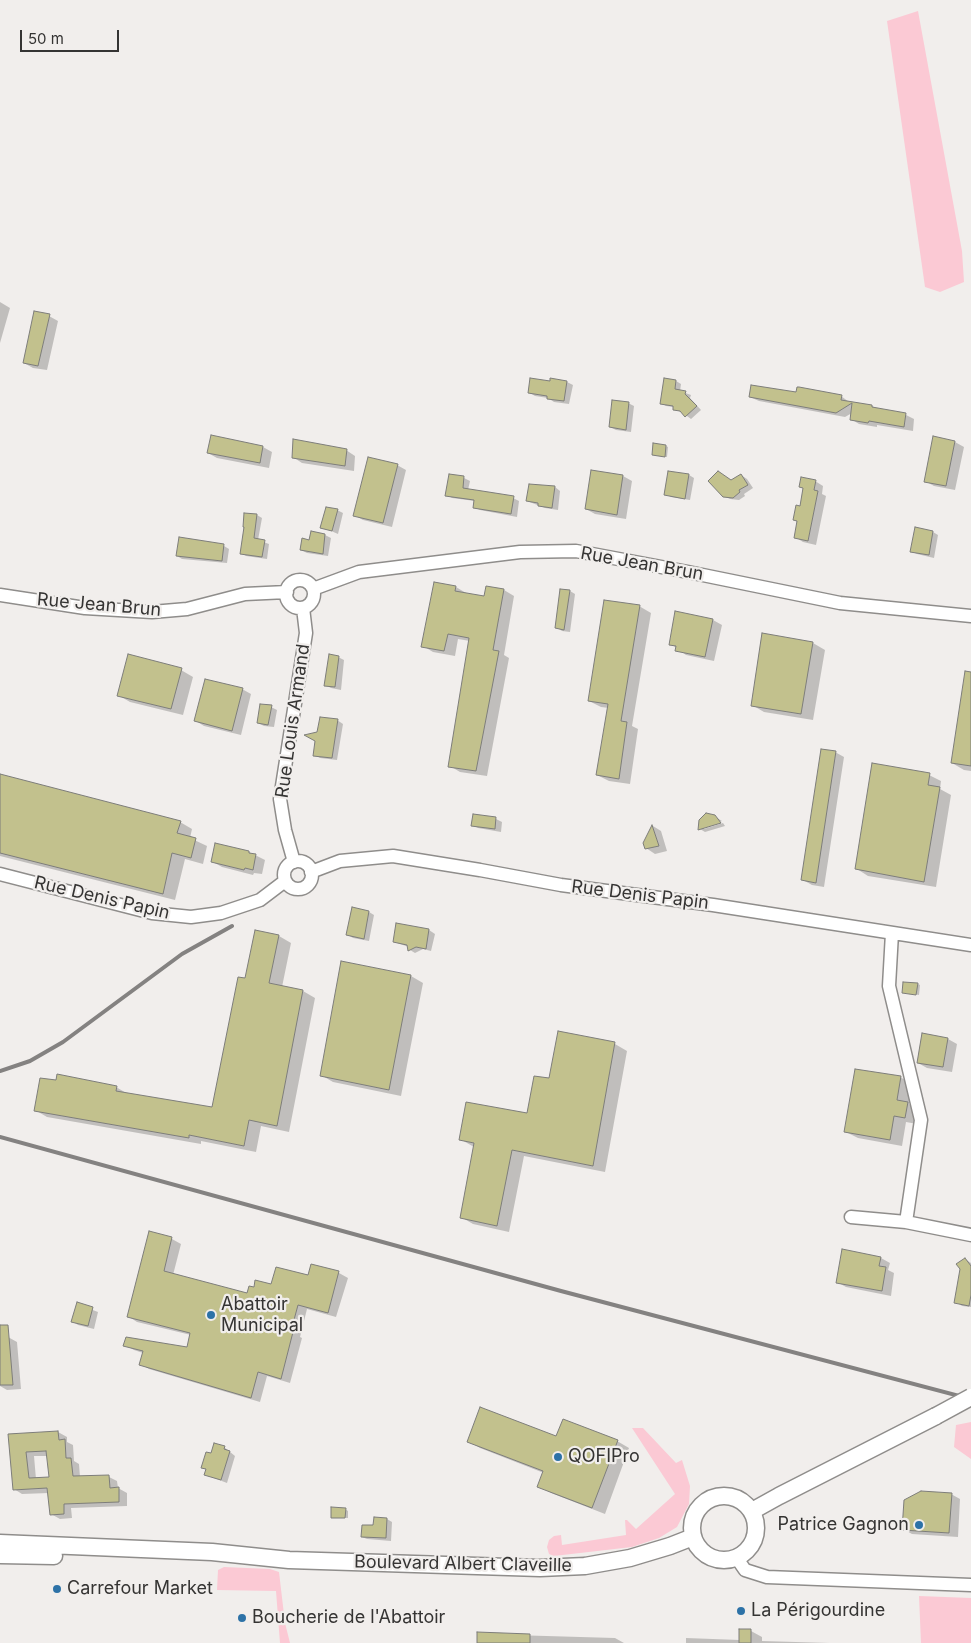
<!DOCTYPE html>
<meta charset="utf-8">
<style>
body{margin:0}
#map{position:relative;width:971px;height:1643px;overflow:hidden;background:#f1eeec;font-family:Inter,sans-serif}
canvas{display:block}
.scale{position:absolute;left:20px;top:30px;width:99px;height:22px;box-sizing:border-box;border:2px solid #353433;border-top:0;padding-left:6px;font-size:15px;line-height:18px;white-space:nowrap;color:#353433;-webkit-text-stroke:4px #f1eeec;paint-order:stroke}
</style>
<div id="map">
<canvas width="971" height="1643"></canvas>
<div class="scale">50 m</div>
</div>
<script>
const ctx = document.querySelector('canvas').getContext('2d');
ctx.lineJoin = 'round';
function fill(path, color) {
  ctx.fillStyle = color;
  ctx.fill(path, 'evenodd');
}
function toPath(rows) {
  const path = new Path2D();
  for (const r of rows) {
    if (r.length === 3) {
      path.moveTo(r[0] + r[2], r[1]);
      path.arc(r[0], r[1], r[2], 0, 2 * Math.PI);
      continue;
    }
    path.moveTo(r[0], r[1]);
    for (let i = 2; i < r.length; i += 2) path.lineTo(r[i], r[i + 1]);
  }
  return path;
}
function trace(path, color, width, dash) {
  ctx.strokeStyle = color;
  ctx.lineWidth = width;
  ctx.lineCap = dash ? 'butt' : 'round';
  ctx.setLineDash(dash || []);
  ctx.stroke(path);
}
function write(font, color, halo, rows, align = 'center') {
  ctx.font = font + ' Inter,sans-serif';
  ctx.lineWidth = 4.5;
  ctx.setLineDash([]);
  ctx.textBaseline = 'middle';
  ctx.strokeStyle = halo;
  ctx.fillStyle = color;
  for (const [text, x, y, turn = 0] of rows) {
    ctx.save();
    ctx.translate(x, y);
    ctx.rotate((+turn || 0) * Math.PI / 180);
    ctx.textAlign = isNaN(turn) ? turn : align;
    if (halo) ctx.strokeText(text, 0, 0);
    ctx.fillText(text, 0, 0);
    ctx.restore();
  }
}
fill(toPath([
 [918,11,962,251,964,282,940,292,925,287,887,21],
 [971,1422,971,1459,954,1447,956,1425],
 [632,1428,643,1428,676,1463,682,1460,690,1486,689,1504,677,1527,659,1538,632,1547,554,1556,549,1554,547,1547,549,1540,554,1536,561,1535,562,1545,626,1535,625,1520,627,1520,636,1529,675,1494],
 [224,1567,270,1569,279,1572,285,1623,290,1643,280,1643,276,1591,217,1590,218,1570],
 [919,1596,971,1598,971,1643,921,1643]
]), '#fbc9d4');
fill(toPath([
 [0,302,10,308,0,343],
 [49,316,58,321,47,370,33,368,24,363],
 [665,379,676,381,681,384,680,391,691,395,690,398,701,410,691,419,683,413,674,409,674,407,666,406,661,403],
 [551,380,567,382,573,385,569,404,554,402,548,398,535,396,530,393,551,382],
 [797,394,841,396,849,402,872,406,878,409,906,415,914,419,913,431,877,425,877,427,859,424,851,419,852,413,845,417,759,401,750,397],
 [628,403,634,406,631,432,616,430,610,427],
 [955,442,964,447,955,490,934,486,925,481],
 [666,446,668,447,667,457,655,455],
 [263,447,272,452,269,468,217,458,208,453],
 [346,450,355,456,354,471,302,463,293,457],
 [397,465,406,470,392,527,363,520,354,515],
 [592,471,623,476,632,481,626,519,595,514,586,509],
 [689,475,694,478,690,500,671,497,666,494],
 [741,475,747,479,753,488,744,494,745,496,739,500,730,499,724,496,732,481],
 [464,478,470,481,468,490,513,498,519,501,517,517,480,510,474,507,475,501,452,498,447,495],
 [815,481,823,486,822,494,826,496,816,545,803,542,795,537,798,522,794,519,801,507,804,488],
 [555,487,560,491,558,510,545,508,527,501],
 [337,510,343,513,338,534,322,527],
 [245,514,257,515,262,518,258,540,269,544,267,559,246,556,241,553],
 [933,532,938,535,934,558,917,554,911,551],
 [312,533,325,535,331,538,328,556,307,553,301,550,310,541],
 [224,546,229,549,227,563,182,559,177,556],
 [435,583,456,587,466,593,485,598,504,590,514,596,504,655,509,658,487,776,460,772,450,766,470,641,458,639,455,656,433,652,423,646],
 [570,591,575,594,570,632,562,631,556,627],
 [639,606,651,613,632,726,638,729,630,784,609,781,597,775,609,708,601,707,589,701],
 [676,612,713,620,722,625,714,661,686,655,671,644],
 [813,643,825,650,813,720,764,712,752,705],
 [338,657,344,660,341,690,331,688,325,685],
 [181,670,193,677,183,715,130,702,118,695],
 [971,687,971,771,964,770,952,763],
 [242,689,251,694,241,735,204,726,196,721],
 [271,707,277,710,274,727,264,726,258,723],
 [337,720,343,724,337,760,320,758,315,755,318,733],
 [835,752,844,757,824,887,812,885,803,880],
 [929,775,941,781,940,789,951,795,936,887,868,876,857,869],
 [0,776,180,822,192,829,190,838,207,846,203,864,185,859,175,900,0,856],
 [714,816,722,821,704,827,704,829,723,823,725,826,705,832,700,829],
 [496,819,502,822,501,832,478,828,472,825],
 [653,826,661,831,667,851,655,854,646,848,644,843],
 [249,852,265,860,262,874,254,873,253,875,222,867,213,862],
 [369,912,374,915,369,941,353,938,348,935],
 [397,924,429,930,435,934,431,951,423,949,415,953,410,950,409,947,394,942],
 [279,936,291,943,282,987,303,991,315,998,289,1132,261,1126,256,1152,201,1141,201,1144,47,1117,35,1110,116,1087,128,1094,213,1109,246,979],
 [411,976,423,983,401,1096,333,1082,321,1075],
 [918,984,920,985,919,995,903,992],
 [948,1039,957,1044,952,1072,927,1068,918,1063],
 [615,1044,627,1051,605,1172,524,1156,509,1232,473,1224,461,1217,474,1147,460,1139,528,1114,550,1080],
 [900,1077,912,1084,909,1104,919,1110,917,1124,906,1122,902,1146,858,1138,846,1132],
 [150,1233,172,1239,181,1244,173,1275,247,1295,255,1288,309,1277,312,1266,339,1273,348,1278,336,1317,307,1309,300,1337,302,1338,290,1383,267,1376,260,1402,149,1369,140,1364,143,1353,134,1350,125,1345,188,1349,191,1335,137,1322,128,1316],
 [881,1258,890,1263,888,1270,894,1273,891,1296,846,1287,837,1282],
 [965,1259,971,1263,971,1307,962,1306,956,1302],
 [77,1304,98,1312,94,1329,78,1325,72,1321],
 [8,1337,17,1342,21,1389,7,1390,0,1386,0,1338],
 [58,1432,67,1437,67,1442,73,1445,74,1461,79,1464,80,1477,109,1477,117,1481,118,1488,127,1493,127,1506,71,1508,72,1518,60,1519,51,1514,49,1493,22,1494,14,1489,9,1435],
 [34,1456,48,1456,50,1478,36,1479],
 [557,1438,617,1441,629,1448,605,1514,551,1493,539,1486,544,1473,480,1448,468,1441],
 [224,1447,235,1456,227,1483,206,1475,207,1470,202,1468,212,1454],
 [951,1494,960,1499,958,1537,912,1534,903,1529],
 [345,1509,348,1511,348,1518,332,1517],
 [387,1519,392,1522,391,1541,367,1539,362,1537],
 [751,1631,762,1637,762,1641,830,1643,686,1643,686,1638,740,1640],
 [478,1634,615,1638,624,1643,478,1643]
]), '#0003');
const building = toPath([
 [34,311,50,314,38,366,23,363,34,311],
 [530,378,550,381,550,378,567,381,564,401,547,399,547,396,528,393,530,378],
 [664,378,676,380,675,389,686,391,685,394,697,406,685,417,680,411,673,410,673,406,660,404,664,378],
 [751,385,796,392,797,387,799,387,842,395,841,400,872,405,872,407,906,413,904,427,869,421,868,423,850,420,852,403,836,413,749,397,751,385],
 [612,400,629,402,626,430,609,427,612,400],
 [211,435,263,446,260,463,207,453,211,435],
 [933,436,955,441,946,486,924,482,933,436],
 [293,439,347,449,345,466,292,458,293,439],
 [653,443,666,445,665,457,652,455,653,443],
 [368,457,398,464,383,523,353,516,368,457],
 [591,470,623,475,617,515,585,509,591,470],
 [668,471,689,474,685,499,664,495,668,471],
 [718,471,731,480,741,474,748,485,739,490,740,492,733,498,723,497,708,481,718,471],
 [449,474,464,476,463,488,514,496,511,514,473,508,474,500,445,496,449,474],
 [801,477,816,480,814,490,818,491,808,541,794,538,797,521,793,520,796,505,800,506,803,488,799,487,801,477],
 [529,484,555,486,552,508,538,506,538,503,526,501,529,484],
 [326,507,338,509,332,531,320,528,326,507],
 [244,513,257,514,254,538,265,540,262,557,240,554,244,527,243,527,244,513],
 [915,527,933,531,929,555,910,552,915,527],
 [311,531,325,534,323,554,300,550,302,538,309,540,311,531],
 [179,537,224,544,222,561,176,556,179,537],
 [434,582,456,586,455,591,484,596,486,586,504,589,493,650,499,651,476,771,448,767,469,638,448,634,444,651,421,647,434,582],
 [560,589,570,590,564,630,555,628,560,589],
 [604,600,640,605,621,721,627,722,619,779,596,775,608,704,588,701,604,600],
 [675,611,713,619,705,657,675,651,676,646,669,645,675,611],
 [762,633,813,642,801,714,751,706,762,633],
 [128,654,182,668,171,709,117,696,128,654],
 [329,654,339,656,335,687,324,686,329,654],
 [965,671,971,672,971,766,951,763,965,671],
 [205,679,243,688,232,731,194,721,205,679],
 [260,704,272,705,268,725,257,723,260,704],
 [320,717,338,719,332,758,313,756,315,741,304,735,317,732,320,717],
 [821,749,836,751,816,883,801,880,821,749],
 [872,763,930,773,928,785,940,787,924,882,855,869,872,763],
 [0,774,181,821,177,833,196,838,191,858,172,853,163,894,0,853,0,774],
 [706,813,715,815,721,823,698,830,699,820,706,813],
 [473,814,496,817,495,829,471,826,473,814],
 [652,825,659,846,645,849,643,843,652,825],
 [215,843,249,851,249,853,256,854,253,870,245,868,244,870,211,862,215,843],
 [352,907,369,911,364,939,346,935,352,907],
 [396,923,429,929,426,949,416,947,408,951,407,945,393,942,396,923],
 [255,930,279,935,269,983,303,990,277,1126,249,1120,244,1146,189,1135,189,1138,34,1111,40,1078,56,1080,57,1074,117,1086,116,1091,212,1107,238,977,245,978,255,930],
 [341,961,411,975,389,1090,320,1076,341,961],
 [903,982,918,983,916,995,902,993,903,982],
 [558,1031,615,1042,593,1166,512,1150,497,1226,460,1218,474,1143,459,1140,466,1102,527,1113,534,1076,549,1078,558,1031],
 [922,1033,948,1038,943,1067,917,1063,922,1033],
 [855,1069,901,1076,897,1100,908,1102,905,1118,894,1116,890,1140,844,1132,855,1069],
 [149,1231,172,1237,164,1271,247,1293,249,1286,254,1287,255,1280,271,1284,276,1267,308,1275,311,1264,339,1271,328,1313,298,1305,291,1331,293,1332,281,1379,258,1372,251,1398,139,1365,143,1351,123,1346,126,1337,187,1347,190,1333,127,1317,149,1231],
 [842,1249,881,1257,879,1266,886,1267,882,1291,836,1283,842,1249],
 [965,1258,971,1266,971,1295,969,1306,954,1303,960,1269,956,1264,965,1258],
 [77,1302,93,1307,88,1326,71,1322,77,1302],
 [0,1325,8,1325,13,1385,0,1385,0,1325],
 [480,1407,556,1436,563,1419,618,1440,592,1508,537,1487,543,1471,467,1442,480,1407],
 [58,1431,59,1440,65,1439,66,1458,71,1458,73,1476,109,1475,110,1488,119,1487,119,1502,64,1504,64,1514,50,1515,47,1488,13,1490,8,1434,58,1431],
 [46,1451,49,1477,29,1478,26,1452,46,1451],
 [214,1443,225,1446,224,1449,230,1451,221,1480,204,1475,206,1469,201,1468,206,1452,211,1453,214,1443],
 [921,1491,952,1493,949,1533,902,1530,904,1500,921,1491],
 [331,1507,346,1508,345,1518,331,1518,331,1507],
 [374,1517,387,1518,386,1538,361,1537,362,1525,373,1525,374,1517],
 [739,1629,751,1629,751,1643,739,1643,739,1629],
 [477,1632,530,1634,530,1643,477,1643,477,1632]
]);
fill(building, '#c2c18d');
trace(building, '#7d7d7a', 1);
const minor = toPath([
 [300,594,14],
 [313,589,359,572,520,552,576,551,688,572,840,603,971,616],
 [0,595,85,608,152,612,187,609,245,594,287,592],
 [298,875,14],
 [294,862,285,830,280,799,306,633,303,608],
 [311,872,340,861,393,856,480,870,561,885,713,905,971,945],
 [0,874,152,913,191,917,221,913,260,900,285,881],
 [892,933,889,986,921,1120,906,1222],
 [851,1217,906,1222,971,1235],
 [736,1557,745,1570,767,1577,971,1585]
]);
const major = toPath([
 [724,1528,32],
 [752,1511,779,1496,936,1416],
 [0,1543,212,1552,289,1560,540,1568,585,1566,630,1558,670,1546,693,1537],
 [0,1555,54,1556]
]);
trace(minor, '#8f8d8b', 15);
trace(major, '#8f8d8b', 19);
trace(minor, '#fff', 12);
trace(major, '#fff', 16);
trace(toPath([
 [0,1071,30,1061,63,1042,182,954,232,926],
 [0,1137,561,1291,971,1399]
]), '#848281', 4);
const majorBridge = toPath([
 [936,1416,971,1397]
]);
trace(majorBridge, '#8f8d8b', 19, []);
trace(majorBridge, '#fff', 16);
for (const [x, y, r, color] of [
 [211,1315,5,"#2d72a7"],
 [558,1457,5,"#2d72a7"],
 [919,1525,5,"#2d72a7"],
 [57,1589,5,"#2d72a7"],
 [741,1611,5,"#2d72a7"],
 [242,1618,5,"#2d72a7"]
]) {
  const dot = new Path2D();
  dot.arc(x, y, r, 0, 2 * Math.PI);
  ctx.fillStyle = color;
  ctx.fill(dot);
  trace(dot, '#f1eeec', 2);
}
write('18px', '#353433', '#f1eeec', [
 ["Rue Jean Brun",642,564,10],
 ["Rue Jean Brun",99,605,5],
 ["Rue Louis Armand",293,721,-82],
 ["Rue Denis Papin",640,895,7],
 ["Rue Denis Papin",102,898,13],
 ["Boulevard Albert Claveille",463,1564,1]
]);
write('18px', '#353433', '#f1eeec', [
 ["Abattoir",221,1305],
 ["Municipal",221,1326],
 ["QOFIPro",568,1457],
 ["Patrice Gagnon",909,1525,"right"],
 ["Carrefour Market",67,1589],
 ["La Périgourdine",751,1611],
 ["Boucherie de l'Abattoir",252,1618]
], 'left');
</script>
